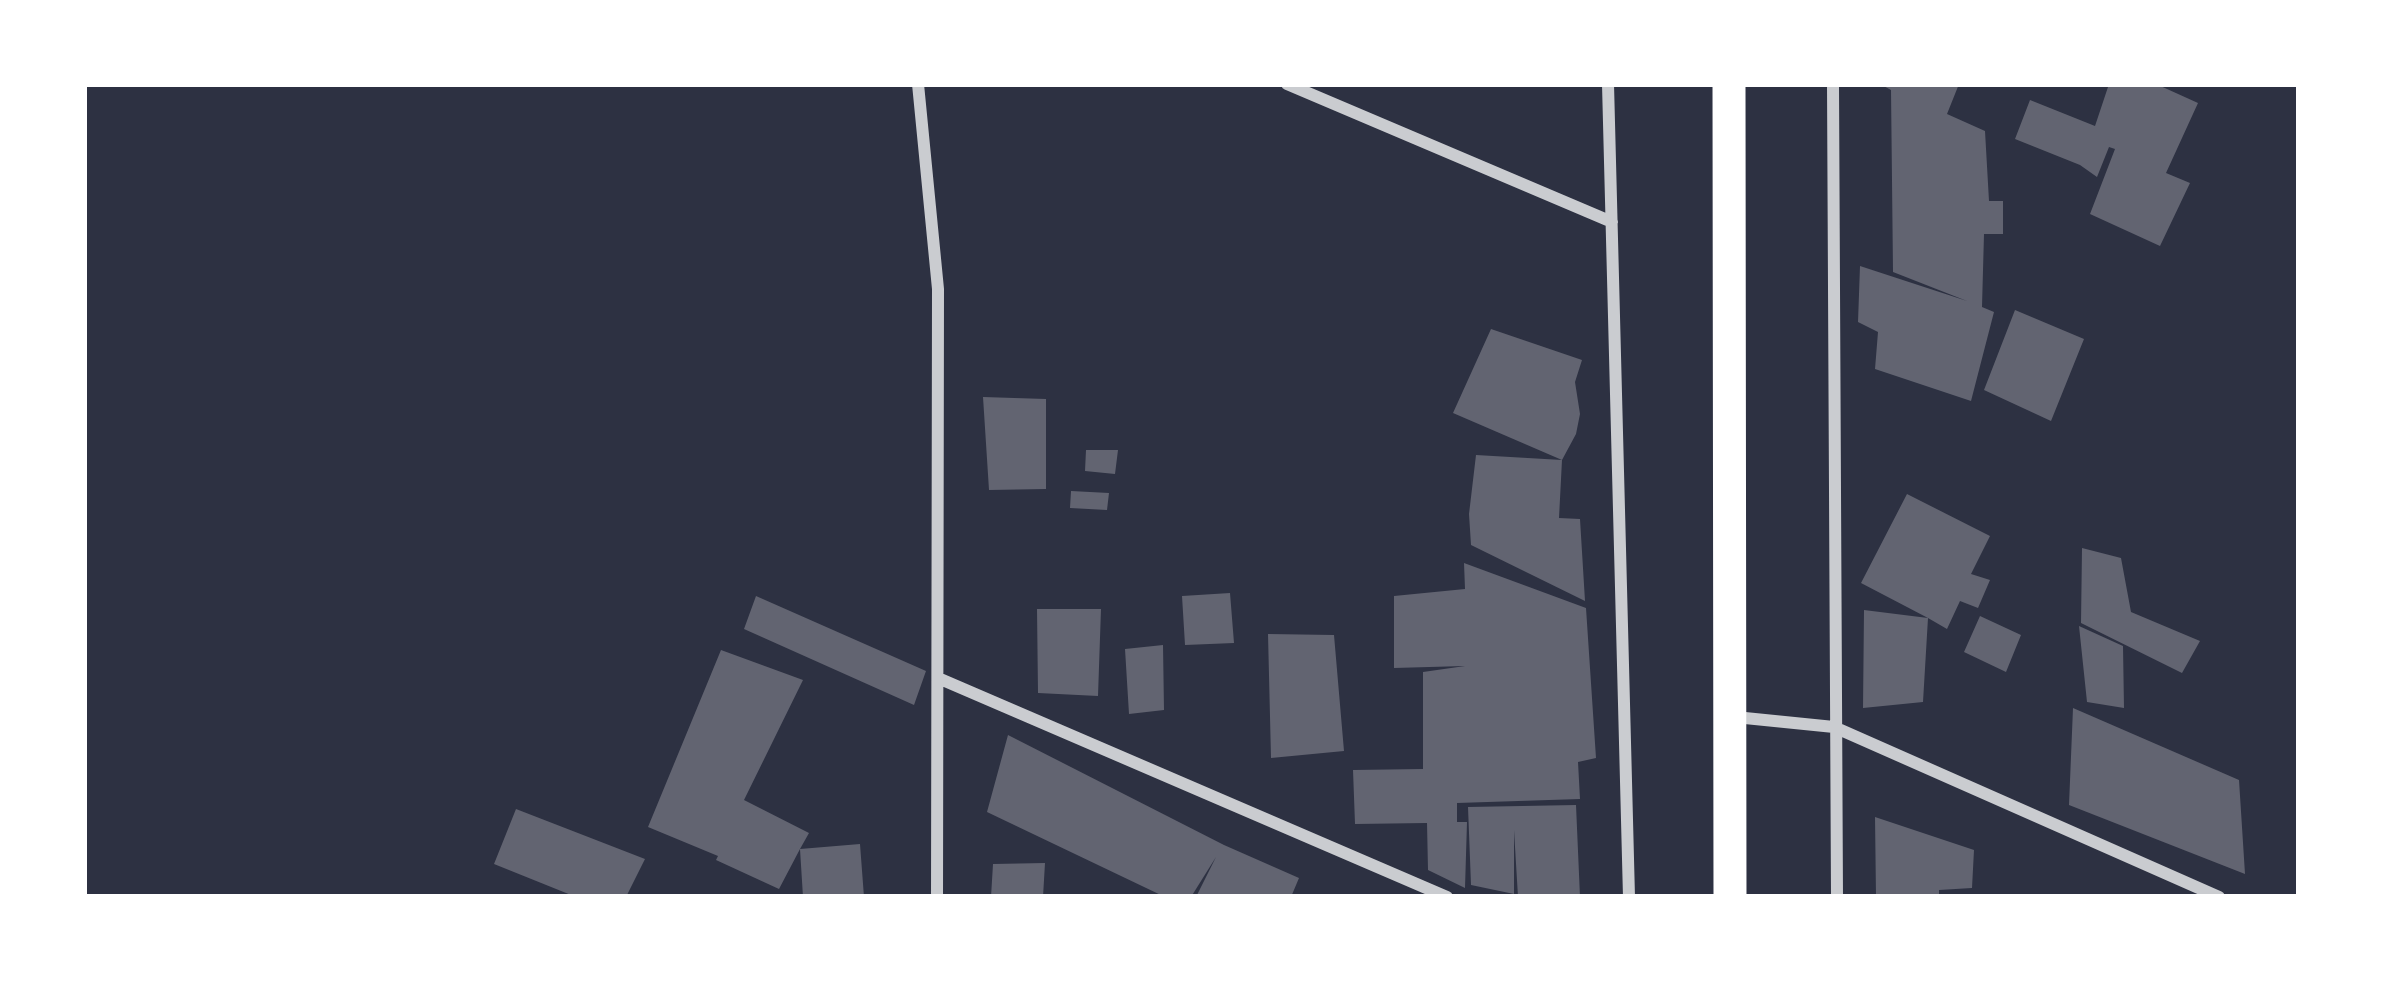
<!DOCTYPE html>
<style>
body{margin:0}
#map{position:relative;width:2383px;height:981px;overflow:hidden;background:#2d3142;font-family:"Asap Condensed",sans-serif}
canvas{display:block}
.frame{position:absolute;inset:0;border:87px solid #fff;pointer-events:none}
</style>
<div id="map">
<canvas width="2383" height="981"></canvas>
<div class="frame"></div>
</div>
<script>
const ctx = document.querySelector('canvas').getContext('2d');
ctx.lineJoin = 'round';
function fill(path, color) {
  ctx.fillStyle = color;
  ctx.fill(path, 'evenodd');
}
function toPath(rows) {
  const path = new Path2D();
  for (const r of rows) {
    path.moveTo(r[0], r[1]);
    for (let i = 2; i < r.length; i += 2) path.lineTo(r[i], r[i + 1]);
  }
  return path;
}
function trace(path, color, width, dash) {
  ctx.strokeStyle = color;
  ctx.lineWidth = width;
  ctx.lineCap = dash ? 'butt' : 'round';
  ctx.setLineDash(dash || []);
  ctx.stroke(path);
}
fill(toPath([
 [1880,84,1959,84,1947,114,1985,131,1989,201,2003,201,2003,234,1984,234,1982,307,1994,312,1971,401,1875,369,1878,332,1858,322,1860,266,1967,301,1893,272,1891,90],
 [2109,84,2156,84,2198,103,2166,173,2190,183,2160,246,2090,214,2115,149,2109,147,2097,177,2080,165,2015,139,2030,100,2095,126],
 [2015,310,2084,339,2051,421,1984,390],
 [1491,329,1582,360,1575,382,1580,414,1576,434,1562,460,1453,413],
 [983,397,1046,399,1046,489,989,490],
 [1086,450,1118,450,1115,474,1085,471],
 [1476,455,1562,460,1559,518,1580,519,1585,601,1471,545,1469,514],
 [1071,491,1109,493,1107,510,1070,508],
 [1907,494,1990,536,1971,574,1990,580,1978,608,1960,601,1947,629,1928,618,1923,702,1863,708,1864,610,1928,618,1861,583],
 [2082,548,2121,558,2131,612,2200,641,2182,673,2081,623],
 [1464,563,1586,608,1596,758,1578,762,1580,799,1457,803,1457,822,1467,822,1465,888,1428,870,1427,823,1355,824,1353,770,1423,769,1423,672,1465,666,1394,668,1394,596,1465,589],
 [1230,593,1234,643,1185,645,1182,596],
 [756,596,926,671,914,705,744,629],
 [1037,609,1101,609,1098,696,1038,693],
 [1980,616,2021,635,2006,672,1964,652],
 [2079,626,2123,646,2124,708,2087,702],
 [1268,634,1334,635,1344,751,1271,758],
 [1163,645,1164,710,1129,714,1125,649],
 [721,650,803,680,744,800,809,833,800,849,860,844,864,897,803,897,800,849,779,889,716,860,718,856,648,827],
 [2073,708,2239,780,2245,874,2069,805],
 [1008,735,1224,845,1299,878,1291,897,1196,897,1216,857,1191,897,1165,897,987,812],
 [1576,805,1580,897,1518,897,1514,830,1514,894,1471,885,1468,807],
 [516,809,645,859,626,897,576,897,494,864],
 [1875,817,1974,850,1972,888,1939,890,1939,897,1876,897],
 [1045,863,1043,897,991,897,993,864]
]), '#626471');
trace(toPath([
 [918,84,938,289,937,897],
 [1287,84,1612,222],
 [1608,84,1629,897],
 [1833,84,1837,897],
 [938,678,1447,897],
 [1735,717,1834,727,2219,897]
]), '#caccd0', 12);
trace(toPath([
 [1729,84,1730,897]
]), '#fff', 33);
</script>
